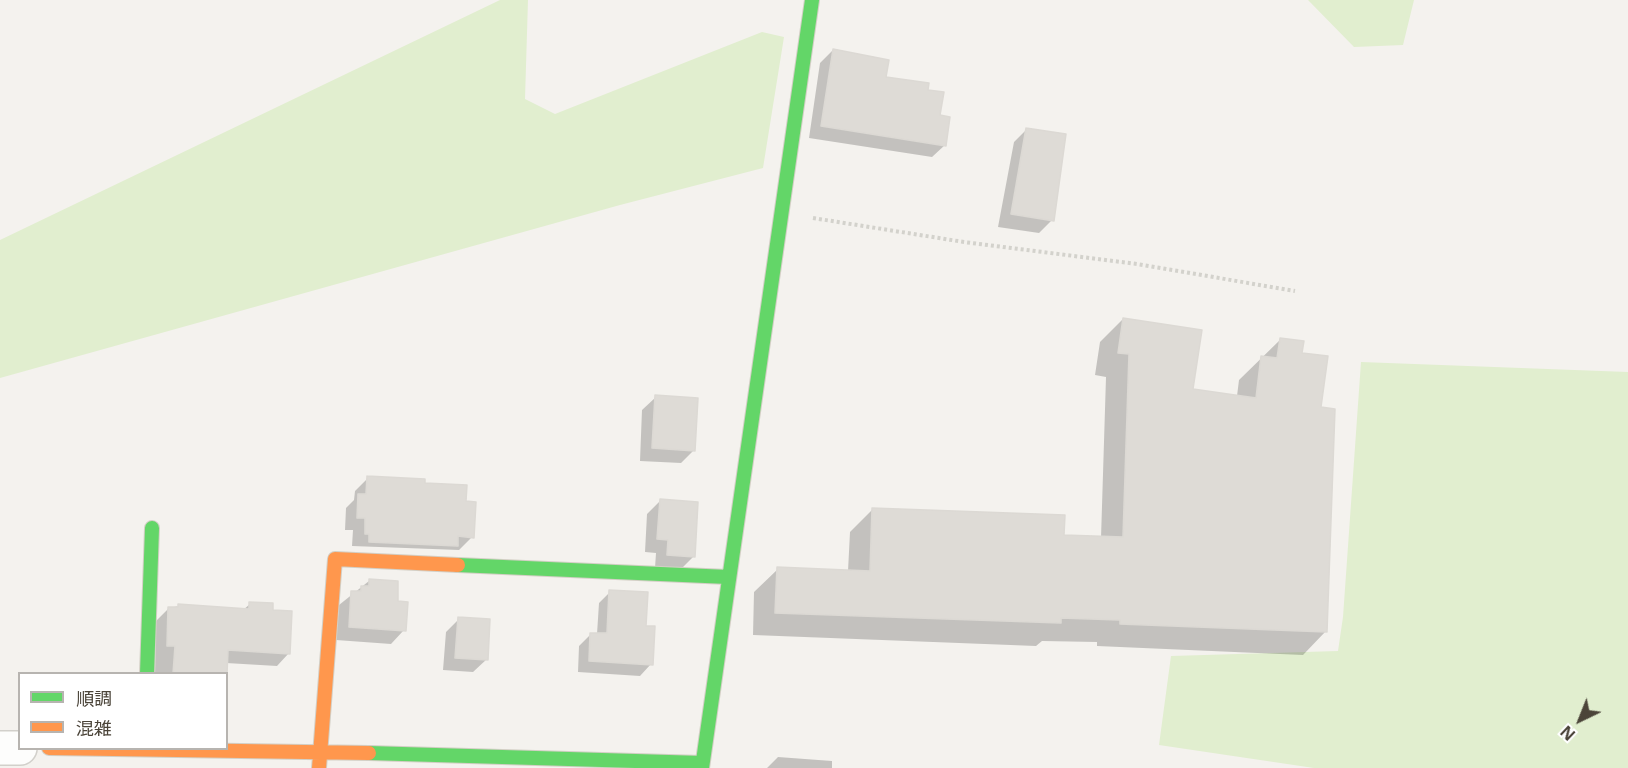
<!DOCTYPE html>
<meta charset="utf-8">
<style>
body{margin:0}
#map{position:relative;width:1628px;height:768px;overflow:hidden;background:#f4f2ee;font-family:"Noto Sans","Noto Sans JP",sans-serif}
canvas{display:block}
.legend{position:absolute;left:18px;top:672px;width:210px;height:78px;box-sizing:border-box;background:#fff;border:2px solid #b7b4b0;margin:0;padding:8px 10px;list-style:none;font-size:18px;color:#4b4439}
.legend li{display:flex;align-items:center;gap:12px;height:30px}
.legend b{width:30px;border:2px solid #b7b4b0}
.north{position:absolute;left:1550px;top:690px;width:60px;height:60px;-webkit-text-stroke:4px #fff;paint-order:stroke;rotate:223deg;font-size:16px;font-weight:700;line-height:24px;text-align:center;color:#4b4439}
.north::after{content:'';display:block;margin:auto;width:21px;height:27px;background:#4b4439;clip-path:polygon(50% 0,100% 100%,50% 72%,0 100%)}
</style>
<div id="map">
<canvas width="1628" height="768"></canvas>
<ul class="legend">
<li><b style="height:8px;background:#63d668"></b>順調</li>
<li><b style="height:8px;background:#ff974d"></b>混雑</li>
</ul>
<div class="north">N</div>
</div>
<script>
const ctx = document.querySelector('canvas').getContext('2d');
ctx.lineJoin = 'round';
function fill(path, color) {
  ctx.fillStyle = color;
  ctx.fill(path, 'evenodd');
}
function toPath(rows) {
  const path = new Path2D();
  for (const r of rows) {
    path.moveTo(r[0], r[1]);
    for (let i = 2; i < r.length; i += 2) path.lineTo(r[i], r[i + 1]);
  }
  return path;
}
function trace(path, color, width, dash) {
  ctx.strokeStyle = color;
  ctx.lineWidth = width;
  ctx.lineCap = dash ? 'butt' : 'round';
  ctx.setLineDash(dash || []);
  ctx.stroke(path);
}
fill(toPath([
 [500,0,528,0,525,99,555,114,762,32,784,37,763,168,620,205,0,378,0,240],
 [1308,0,1414,0,1403,45,1354,47],
 [1361,362,1628,372,1628,768,1314,768,1159,745,1171,656,1338,651,1343,617]
]), '#e1eecf');
fill(toPath([
 [833,50,884,79,926,91,939,117,945,145,932,157,809,138,820,63],
 [1027,129,1052,220,1039,233,998,227,1014,142],
 [1123,319,1191,390,1237,396,1239,380,1281,339,1301,354,1319,409,1326,631,1303,655,1097,646,1097,642,1042,641,1036,646,753,635,754,592,778,569,848,571,850,532,873,509,1062,536,1101,538,1106,377,1095,375,1100,342],
 [656,397,694,450,681,463,640,461,642,410],
 [368,478,423,484,464,502,472,537,459,550,352,546,353,530,345,530,346,508,354,500,355,491],
 [660,501,694,556,681,569,655,568,656,553,645,552,647,514],
 [369,581,396,602,404,630,391,644,336,640,339,605],
 [610,592,644,627,651,664,640,676,578,672,579,646,591,634,597,634,599,603],
 [250,604,272,612,289,653,277,666,226,663,225,674,155,674,156,621,169,608,179,606,243,610],
 [459,619,487,659,473,672,443,670,446,632],
 [778,757,832,761,832,768,767,768]
]), '#0003');
const building = toPath([
 [833,49,889,60,886,77,929,83,928,90,944,92,940,115,950,117,946,146,821,126,833,49],
 [1026,128,1066,134,1054,221,1011,214,1026,128],
 [1123,318,1202,330,1193,389,1256,398,1261,356,1277,358,1280,338,1304,341,1302,353,1328,356,1321,407,1335,409,1327,632,1120,624,1120,620,1061,618,1061,623,775,613,777,567,870,571,872,508,1065,515,1064,535,1123,537,1129,354,1118,353,1123,318],
 [655,395,698,398,695,451,652,448,655,395],
 [367,476,425,479,425,483,467,485,466,501,476,502,474,538,458,536,458,546,369,542,369,534,365,534,365,518,357,518,358,494,366,494,367,476],
 [660,499,698,502,695,557,667,555,668,540,657,539,660,499],
 [369,579,398,581,398,601,408,602,406,631,349,627,351,591,361,591,361,586,369,586,369,579],
 [609,590,648,592,646,626,655,626,653,665,589,661,590,633,607,633,609,590],
 [249,602,273,603,273,610,292,611,290,654,228,650,227,674,173,674,175,646,167,646,168,607,178,607,178,604,249,609,249,602],
 [458,617,490,619,488,660,455,658,458,617]
]);
fill(building, '#dedbd6');
trace(building, '#dcd9d4', 1.5);
const street = toPath([
 [0,748,20,748]
]);
const fast = toPath([
 [458,565,728,577],
 [147,674,152,528],
 [369,753,702,763],
 [702,768,812,0]
]);
const slow = toPath([
 [49,748,369,753],
 [319,768,335,559,458,565]
]);
trace(street, '#d2d0cb', 36);
trace(fast, '#d3cfc5', 16);
trace(slow, '#d3cfc5', 16);
trace(toPath([
 [813,218,964,242,1137,264,1295,291]
]), '#d3d2cc', 4, [3, 3]);
trace(street, '#fdfdfc', 33);
trace(fast, '#63d668', 14);
trace(slow, '#ff974d', 14);
</script>
